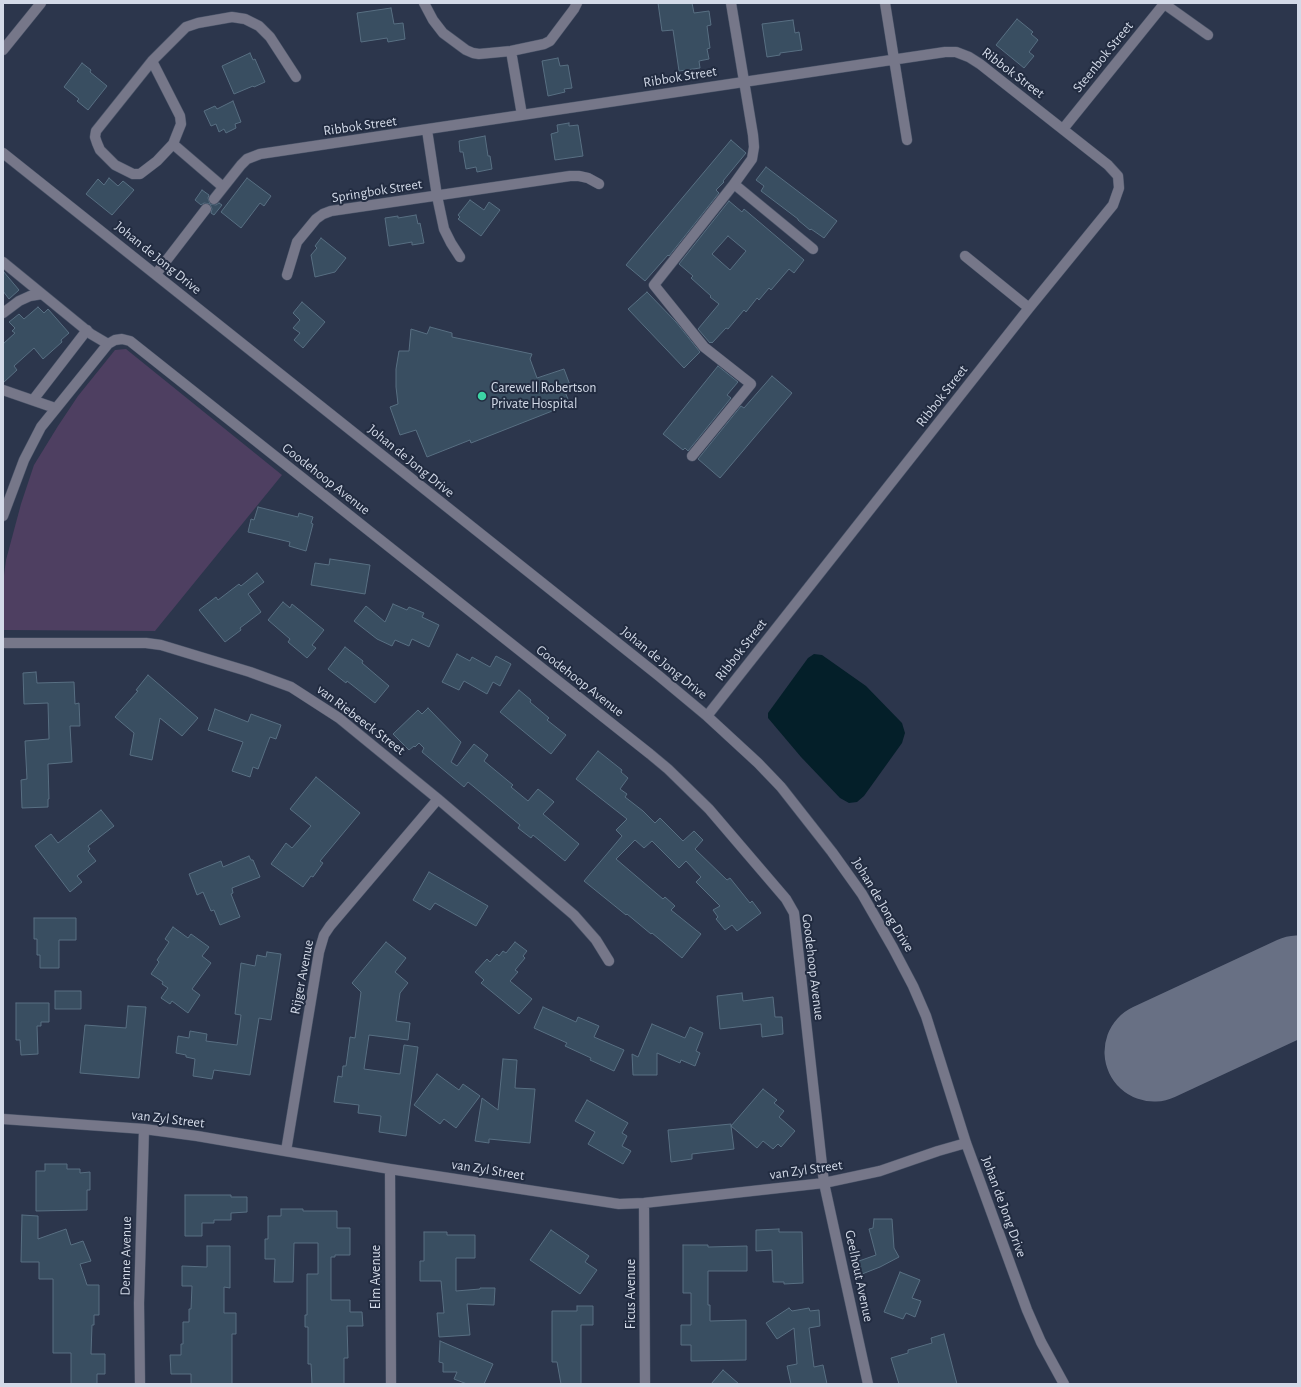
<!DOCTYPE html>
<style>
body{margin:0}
#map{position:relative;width:1301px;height:1387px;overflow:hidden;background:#2c364c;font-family:"Alegreya Sans",sans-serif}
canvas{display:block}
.frame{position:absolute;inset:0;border:4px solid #d3dae8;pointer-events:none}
</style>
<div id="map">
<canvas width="1301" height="1387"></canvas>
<div class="frame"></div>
</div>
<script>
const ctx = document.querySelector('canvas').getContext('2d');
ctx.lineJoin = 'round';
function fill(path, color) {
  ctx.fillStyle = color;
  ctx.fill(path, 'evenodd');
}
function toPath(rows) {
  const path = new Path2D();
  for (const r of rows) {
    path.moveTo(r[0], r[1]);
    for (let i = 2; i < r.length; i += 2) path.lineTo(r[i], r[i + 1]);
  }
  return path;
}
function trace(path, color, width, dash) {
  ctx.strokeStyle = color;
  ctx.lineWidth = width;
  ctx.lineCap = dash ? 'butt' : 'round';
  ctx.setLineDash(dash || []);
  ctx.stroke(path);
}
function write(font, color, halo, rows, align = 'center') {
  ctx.font = font + ' "Alegreya Sans",sans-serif';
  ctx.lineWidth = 4;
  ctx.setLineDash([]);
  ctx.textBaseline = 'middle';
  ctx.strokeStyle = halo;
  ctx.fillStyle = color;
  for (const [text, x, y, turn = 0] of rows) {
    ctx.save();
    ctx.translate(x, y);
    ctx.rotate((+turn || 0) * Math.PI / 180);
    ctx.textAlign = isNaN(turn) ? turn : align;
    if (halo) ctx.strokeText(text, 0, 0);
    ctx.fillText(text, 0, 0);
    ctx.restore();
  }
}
fill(toPath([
 [126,349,282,475,155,631,4,630,3,629,3,583,6,560,21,504,34,465,58,426,78,396,115,350]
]), '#4e3f61');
fill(toPath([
 [814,654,822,655,866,686,902,723,905,733,902,743,864,796,857,802,849,803,840,798,801,757,768,718,768,713,808,658]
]), '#041f29');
trace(toPath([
 [1154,1052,1298,985]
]), '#687084', 99);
const building = toPath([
 [658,3,692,3,694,13,709,11,711,25,707,26,710,48,707,49,709,59,699,61,700,68,679,71,673,30,662,31,658,3],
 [391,8,394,24,403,23,405,39,388,42,387,38,361,42,357,13,391,8],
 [1017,19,1033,32,1031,34,1038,40,1029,52,1034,56,1024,68,996,45,1017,19],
 [793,20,795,33,799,32,802,50,780,53,780,55,767,57,762,24,793,20],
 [250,53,253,60,255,59,265,82,254,87,253,86,234,94,222,66,250,53],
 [558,58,560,66,568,65,572,88,564,89,565,92,548,96,542,61,558,58],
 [82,63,91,70,90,72,107,86,88,110,77,101,79,99,64,87,82,63],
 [233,101,241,122,235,124,236,128,226,133,224,129,219,132,216,124,211,126,204,111,215,106,217,109,233,101],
 [569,123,569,126,578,125,583,156,555,160,551,134,558,132,557,125,569,123],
 [485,136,488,156,490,156,492,169,477,172,476,167,466,169,463,152,460,152,459,141,485,136],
 [731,140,746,153,723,181,724,182,716,190,719,193,669,256,668,255,645,281,626,265,731,140],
 [766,167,837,221,824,238,811,229,810,230,798,220,798,219,761,191,764,186,756,180,766,167],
 [109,178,118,186,123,181,134,190,112,215,86,194,98,179,104,185,109,178],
 [247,178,271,196,264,206,260,203,241,228,221,212,247,178],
 [202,190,209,195,208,198,210,204,204,203,201,205,195,200,202,190],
 [470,200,484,210,489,202,500,210,481,236,458,219,460,217,458,215,470,200],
 [729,201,742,212,744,209,804,260,794,273,789,269,771,290,769,288,759,300,757,298,746,312,744,310,728,329,726,328,712,343,711,342,710,343,698,329,719,304,710,297,711,296,691,278,693,276,679,264,729,201],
 [728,236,746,251,730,270,712,254,728,236],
 [219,203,222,205,214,215,211,213,212,209,210,204,216,205,219,203],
 [416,215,418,224,420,223,424,243,412,245,412,242,389,246,385,218,398,216,398,218,416,215],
 [321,238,346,258,335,272,315,277,311,255,317,248,315,246,321,238],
 [3,271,19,290,9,299,3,291,3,271],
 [647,292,676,322,700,352,684,368,628,309,647,292],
 [302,302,325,322,303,348,294,340,300,333,293,328,300,320,293,313,302,302],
 [38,307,44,313,48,309,69,333,61,340,62,342,43,359,34,348,14,366,17,370,3,383,3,344,15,333,12,331,15,328,9,322,19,314,24,319,38,307],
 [430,327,452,333,452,337,532,354,530,359,537,378,564,369,570,385,563,387,570,404,471,443,470,440,427,457,416,430,400,435,390,407,398,404,396,387,396,369,399,351,409,351,411,329,427,334,430,327],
 [718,366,738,382,727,395,731,398,688,451,685,448,683,450,663,434,718,366],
 [772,376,792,393,720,478,698,459,741,406,744,408,772,376],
 [258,507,298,517,299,513,313,517,311,523,313,524,306,551,289,546,290,542,248,532,251,519,254,520,258,507],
 [330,559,370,565,365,594,311,585,315,563,329,565,330,559],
 [257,573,264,582,248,594,261,612,240,628,241,630,225,642,199,610,216,597,218,600,239,584,241,586,257,573],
 [283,602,290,608,292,604,324,630,312,645,316,648,307,658,288,642,290,639,268,620,283,602],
 [393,604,407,610,409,607,424,613,422,617,439,625,429,647,412,639,409,646,395,640,392,646,377,639,354,621,366,606,385,622,393,604],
 [345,647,363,661,362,663,389,686,375,703,347,681,346,683,328,669,345,647],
 [457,654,470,661,472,657,490,667,496,656,511,664,500,686,493,682,487,694,464,681,459,690,442,682,457,654],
 [36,672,37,683,74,682,75,704,79,703,80,726,70,726,72,762,48,764,49,799,48,799,48,807,22,808,21,780,27,779,25,741,49,739,48,703,24,704,23,673,36,672],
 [148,675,198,718,182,736,160,718,152,760,130,755,134,733,115,717,138,691,136,690,148,675],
 [519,690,531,700,530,702,549,718,547,720,566,735,551,754,500,712,519,690],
 [428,708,461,742,451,762,457,766,474,744,488,755,484,761,513,785,511,787,528,801,538,789,553,801,554,802,543,814,579,844,565,861,533,835,531,838,518,828,520,825,468,782,464,787,422,752,424,748,419,743,415,747,414,746,409,750,393,734,418,710,422,714,428,708],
 [215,709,248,722,251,714,281,725,276,739,270,737,258,769,253,767,250,777,232,771,243,742,208,730,215,709],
 [598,751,622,770,621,772,628,778,620,789,627,794,625,797,643,811,655,823,660,818,683,841,694,831,703,840,695,849,727,880,730,878,750,903,752,901,761,913,737,931,732,925,725,930,716,919,718,917,713,910,720,906,696,882,701,877,686,861,679,868,652,841,644,848,635,840,616,859,663,899,665,897,675,906,671,910,701,934,682,958,652,933,651,934,627,914,626,915,584,881,622,836,616,830,627,819,576,779,598,751],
 [316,777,360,813,320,861,323,863,313,877,311,876,303,887,271,864,286,843,292,848,311,826,290,809,316,777],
 [101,810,114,826,88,846,90,849,88,851,96,861,77,876,82,882,70,892,35,846,51,834,58,843,101,810],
 [249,856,251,860,253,860,260,877,232,888,233,893,231,894,240,917,220,925,214,910,211,911,203,892,197,895,189,874,221,861,223,867,249,856],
 [429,872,488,906,476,926,435,903,430,910,413,900,429,872],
 [34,918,76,918,76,940,59,940,59,968,40,968,40,955,37,955,37,939,34,939,34,918],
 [173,927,188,938,191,934,209,947,202,956,211,963,192,989,200,995,188,1013,172,1001,170,1004,161,998,168,988,162,984,163,982,151,974,159,962,157,960,169,942,165,939,173,927],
 [386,942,406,958,395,972,408,983,400,993,396,1021,410,1023,408,1040,369,1035,364,1069,400,1074,404,1045,418,1047,406,1136,379,1132,381,1116,358,1113,359,1105,334,1102,338,1076,342,1077,343,1066,346,1066,350,1037,355,1038,361,992,352,983,386,942],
 [515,942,527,951,523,956,525,958,515,970,518,972,510,981,532,999,519,1014,481,983,484,980,475,972,487,959,490,962,497,954,499,956,503,951,506,953,515,942],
 [267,952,281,954,271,1020,259,1018,250,1075,214,1070,212,1079,193,1076,195,1059,186,1057,186,1055,176,1053,178,1036,189,1038,190,1031,207,1034,206,1041,237,1045,241,1015,235,1014,241,963,255,966,257,955,266,957,267,952],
 [55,991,81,991,81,1009,55,1009,55,991],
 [742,993,743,1001,773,997,775,1017,782,1017,783,1034,762,1037,761,1024,720,1029,717,996,742,993],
 [16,1003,49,1003,49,1022,41,1022,41,1026,37,1026,38,1054,21,1055,20,1040,16,1040,16,1003],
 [128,1006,146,1007,139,1078,80,1073,85,1025,126,1028,128,1006],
 [543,1007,576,1022,578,1017,599,1026,594,1037,624,1050,614,1071,590,1060,591,1058,565,1046,567,1043,534,1028,543,1007],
 [652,1024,685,1038,690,1027,703,1033,696,1051,700,1053,695,1066,681,1060,680,1063,657,1053,657,1075,633,1075,632,1054,638,1057,652,1024],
 [503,1059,517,1060,515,1088,535,1089,530,1143,489,1139,489,1143,475,1141,482,1098,498,1110,503,1059],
 [437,1074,459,1090,463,1084,480,1096,456,1128,444,1119,440,1124,414,1105,437,1074],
 [763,1089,777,1100,774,1103,784,1111,779,1117,795,1131,781,1147,778,1144,773,1149,763,1141,757,1148,731,1126,734,1149,692,1154,692,1159,671,1162,668,1130,731,1124,731,1126,763,1089],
 [587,1100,628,1123,622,1133,627,1136,622,1146,631,1151,623,1164,588,1144,595,1132,575,1121,587,1100],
 [45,1164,67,1164,67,1169,80,1169,80,1173,90,1172,90,1190,87,1190,87,1210,36,1211,36,1171,45,1171,45,1164],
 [185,1195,231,1195,231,1197,247,1197,247,1212,231,1213,231,1220,214,1220,214,1223,202,1223,202,1236,185,1236,185,1195],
 [281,1209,303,1209,303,1211,337,1211,337,1228,350,1228,350,1255,335,1255,335,1257,331,1257,331,1300,350,1300,350,1312,362,1312,363,1326,347,1326,348,1358,344,1358,344,1384,312,1384,311,1364,308,1364,308,1327,305,1327,305,1315,307,1315,307,1274,318,1274,318,1243,294,1243,293,1282,274,1282,275,1259,265,1259,265,1239,268,1239,268,1216,281,1216,281,1209],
 [22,1215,38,1216,38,1239,66,1229,71,1245,83,1241,91,1261,80,1264,87,1285,99,1285,99,1315,94,1315,94,1325,92,1325,91,1354,105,1354,105,1374,97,1374,97,1384,71,1384,71,1353,53,1353,53,1279,39,1279,39,1262,21,1262,22,1215],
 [874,1219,892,1219,894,1248,899,1257,880,1267,862,1274,859,1261,876,1255,869,1229,873,1228,874,1219],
 [779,1229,779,1232,802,1232,803,1283,784,1284,784,1282,773,1282,772,1250,756,1251,756,1230,779,1229],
 [551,1230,589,1256,585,1262,597,1270,580,1294,530,1260,551,1230],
 [424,1232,447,1232,447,1235,475,1235,475,1258,456,1258,456,1291,480,1289,480,1288,495,1288,494,1305,467,1304,470,1335,439,1337,437,1313,444,1313,441,1281,420,1281,420,1261,424,1261,424,1232],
 [683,1245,708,1245,708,1247,747,1246,747,1271,708,1271,708,1305,710,1305,710,1321,746,1320,746,1360,691,1361,691,1345,681,1345,681,1325,691,1325,691,1293,683,1293,683,1245],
 [207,1246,230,1246,230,1288,224,1287,224,1313,236,1313,236,1334,232,1334,232,1384,191,1384,191,1374,171,1374,170,1355,181,1355,181,1344,183,1344,183,1322,189,1322,189,1309,191,1309,192,1286,182,1286,182,1266,207,1267,207,1246],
 [900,1272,920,1280,912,1298,921,1301,915,1317,906,1313,903,1319,884,1312,900,1272],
 [577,1306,593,1306,593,1325,581,1325,581,1384,561,1384,557,1362,552,1362,552,1311,577,1311,577,1306],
 [789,1308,792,1311,809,1308,810,1311,819,1310,820,1326,809,1328,814,1367,823,1365,827,1384,791,1384,787,1366,797,1364,794,1328,777,1339,766,1323,789,1308],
 [944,1334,957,1384,899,1384,891,1358,908,1353,908,1350,932,1343,931,1338,944,1334],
 [440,1341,493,1364,484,1384,467,1384,454,1379,457,1372,443,1372,443,1363,439,1362,440,1341],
 [723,1370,739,1384,711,1384,723,1370]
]);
fill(building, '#394e61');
trace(building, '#586f82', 1);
const minor = toPath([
 [424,3,433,20,443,33,466,50,473,53,479,54,511,51,544,44,550,41,574,9,577,3],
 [885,3,907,140],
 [1163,3,1208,35],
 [3,50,41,3],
 [511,51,522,115],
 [152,61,180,116,181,124,173,144,157,161,140,174,133,174,115,165,100,150,97,143,95,137,96,131,152,61,186,27,198,23,232,17,245,19,259,26,270,37,296,77],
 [1063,129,1164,4],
 [427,130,437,196,444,229,451,243,460,257],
 [173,144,223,187],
 [3,153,659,676,707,716,758,763,781,787,832,852,862,894,893,948,913,986,926,1016,966,1143,1027,1310,1041,1342,1064,1384],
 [734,184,813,249],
 [214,199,241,165,247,159,260,154,945,52,956,52,969,57,980,64,1108,165,1118,176,1119,188,1113,205,1029,308,707,716],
 [965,256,1029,308],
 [3,262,91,334,108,344],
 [156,274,206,209],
 [287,275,297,242,316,219,323,214,331,211,570,176,579,176,588,178,599,184],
 [3,313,19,301,30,296,42,294],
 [3,390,55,408],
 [33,400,87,330],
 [692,456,751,384,704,347,654,285,734,184,752,159,754,147,753,135,731,3],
 [3,516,24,460,41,427,108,344,115,340,122,339,130,341,650,754,668,769,709,809,786,899,794,913,824,1183,868,1384],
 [3,643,146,643,161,645,250,672,291,687,339,718,438,799,574,915,596,940,609,961],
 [3,1119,144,1129,197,1136,390,1169,619,1204,644,1203,824,1183,880,1171,938,1151,966,1143],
 [286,1151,319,952,324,935,330,926,438,799],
 [390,1169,391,1384],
 [644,1203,645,1384],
 [140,1384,139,1303,144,1129]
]);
trace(minor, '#4a5468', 11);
trace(minor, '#767789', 10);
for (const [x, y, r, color] of [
 [482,396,5,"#3cd4a4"]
]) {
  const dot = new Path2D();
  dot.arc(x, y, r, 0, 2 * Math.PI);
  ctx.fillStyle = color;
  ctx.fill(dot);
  trace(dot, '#222c41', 1.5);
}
write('14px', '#d3dae8', '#222c41', [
 ["Steenbok Street",1103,57,-51],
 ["Ribbok Street",1013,73,37],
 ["Ribbok Street",680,77,-9],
 ["Ribbok Street",360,126,-8],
 ["Springbok Street",377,191,-9],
 ["Johan de Jong Drive",158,258,39],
 ["Ribbok Street",942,396,-52],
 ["Johan de Jong Drive",411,461,39],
 ["Goodehoop Avenue",326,479,38],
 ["Ribbok Street",741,650,-52],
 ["Johan de Jong Drive",664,663,39],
 ["Goodehoop Avenue",580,681,38],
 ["van Riebeeck Street",361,720,37],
 ["Johan de Jong Drive",883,905,59],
 ["Goodehoop Avenue",813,967,83],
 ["Rijger Avenue",302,977,-79],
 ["van Zyl Street",168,1119,7],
 ["van Zyl Street",488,1170,9],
 ["van Zyl Street",806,1170,-8],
 ["Johan de Jong Drive",1004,1207,70],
 ["Denne Avenue",126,1256,-89],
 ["Geelhout Avenue",859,1276,78],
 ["Elm Avenue",376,1277,-90],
 ["Ficus Avenue",631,1294,-90]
]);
write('14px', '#d3dae8', '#222c41', [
 ["Carewell Robertson",491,388],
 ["Private Hospital",491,404]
], 'left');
</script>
